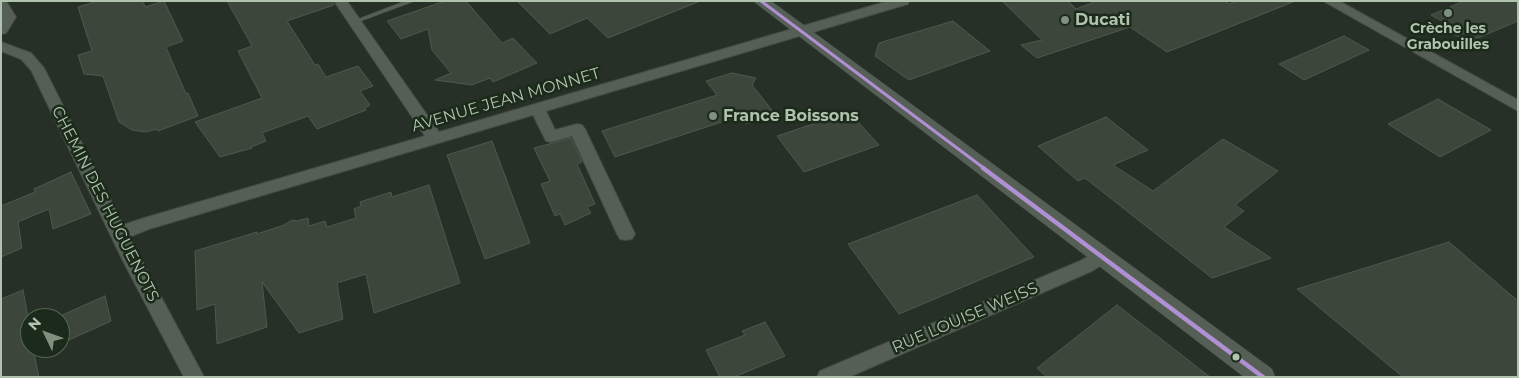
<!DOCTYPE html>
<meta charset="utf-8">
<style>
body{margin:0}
#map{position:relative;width:1519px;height:378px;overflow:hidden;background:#263026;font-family:Montserrat,sans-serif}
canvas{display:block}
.frame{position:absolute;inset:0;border:2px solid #afc3ae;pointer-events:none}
.north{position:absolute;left:20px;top:308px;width:50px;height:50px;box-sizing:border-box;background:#1b2a1a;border:1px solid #566755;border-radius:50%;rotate:312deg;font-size:14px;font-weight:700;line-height:20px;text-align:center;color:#afc3ae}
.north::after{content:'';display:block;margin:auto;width:18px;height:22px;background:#7f907e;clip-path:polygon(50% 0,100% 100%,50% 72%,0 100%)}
</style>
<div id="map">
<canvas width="1519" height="378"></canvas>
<div class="frame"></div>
<div class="north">N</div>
</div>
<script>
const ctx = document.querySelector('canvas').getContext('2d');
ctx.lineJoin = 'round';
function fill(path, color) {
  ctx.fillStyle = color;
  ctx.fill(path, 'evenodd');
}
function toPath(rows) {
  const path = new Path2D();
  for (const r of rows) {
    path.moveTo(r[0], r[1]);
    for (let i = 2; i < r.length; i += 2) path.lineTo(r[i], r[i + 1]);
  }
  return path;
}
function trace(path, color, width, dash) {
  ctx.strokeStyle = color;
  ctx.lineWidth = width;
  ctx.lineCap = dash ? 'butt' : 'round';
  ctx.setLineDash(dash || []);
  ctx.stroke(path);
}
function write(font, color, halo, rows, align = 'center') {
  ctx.font = font + ' Montserrat,sans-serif';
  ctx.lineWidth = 5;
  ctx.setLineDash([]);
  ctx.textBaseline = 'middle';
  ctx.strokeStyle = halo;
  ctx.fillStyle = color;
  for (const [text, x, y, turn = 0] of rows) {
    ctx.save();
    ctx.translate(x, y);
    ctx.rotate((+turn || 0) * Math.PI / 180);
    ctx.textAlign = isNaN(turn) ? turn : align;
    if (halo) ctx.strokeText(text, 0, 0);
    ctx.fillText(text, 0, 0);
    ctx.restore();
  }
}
const building = toPath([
 [98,1,143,1,145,7,164,1,183,41,166,47,186,94,188,93,198,116,158,131,157,129,146,132,132,130,119,122,103,76,84,74,78,55,92,51,78,7,98,1],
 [227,1,332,1,334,5,287,21,315,65,318,64,326,77,358,66,373,86,360,91,370,105,365,108,366,110,317,129,308,116,262,133,266,141,251,147,252,148,220,157,195,122,262,98,238,51,252,46,227,1],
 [445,1,466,1,502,43,513,38,537,63,493,82,490,78,472,85,435,80,451,73,432,50,428,29,401,39,387,21,445,1],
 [517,1,698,1,698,2,608,38,587,18,550,34,517,1],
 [1002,1,1068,1,1076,9,1097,1,1225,1,1229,4,1236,1,1293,2,1167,52,1130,27,1037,58,1021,45,1042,40,1002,1],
 [1464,1,1518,1,1518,21,1471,41,1452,34,1445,27,1444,22,1431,15,1464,1],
 [953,21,990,51,909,80,875,56,879,43,953,21],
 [1344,36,1369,50,1304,80,1279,64,1344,36],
 [732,73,756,78,752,85,775,114,746,124,740,116,615,157,602,131,717,95,706,81,732,73],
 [1438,99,1491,130,1440,157,1388,124,1438,99],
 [849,112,879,145,804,172,777,136,849,112],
 [1106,117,1148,150,1113,165,1153,191,1223,139,1278,171,1235,205,1244,211,1224,227,1271,258,1212,278,1085,178,1078,181,1038,146,1106,117],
 [571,138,582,162,577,164,595,204,587,207,591,213,565,225,560,214,555,216,541,184,550,181,534,148,571,138],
 [492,141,530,243,485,259,447,155,492,141],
 [71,172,91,214,53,229,49,209,18,222,22,248,1,257,1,206,35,192,34,189,71,172],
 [429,185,460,283,374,313,366,274,337,283,343,319,299,333,262,282,267,327,217,344,215,304,197,310,195,251,257,232,257,234,284,225,292,220,297,221,308,218,309,226,325,221,327,227,356,218,354,209,361,206,360,202,391,192,392,197,429,185],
 [977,195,1034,257,899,314,848,244,977,195],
 [1449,242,1518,301,1518,377,1403,377,1297,289,1449,242],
 [23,290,30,329,30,348,33,348,39,377,1,377,1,299,23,290],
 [105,296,111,321,60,344,60,316,105,296],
 [1117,305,1174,349,1210,377,1047,377,1037,368,1117,305],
 [765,322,785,356,734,377,720,377,706,350,745,335,742,331,765,322]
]);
fill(building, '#3c463b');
trace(building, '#4e594d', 1);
const service = toPath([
 [405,1,415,1,356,23,352,23,350,22,405,1]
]);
const minor = toPath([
 [1,1,6,1,16,17,6,33,1,34,1,1],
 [334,1,347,1,439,132,888,1,909,1,908,4,546,111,555,130,577,124,582,125,585,129,635,234,632,239,626,240,620,239,617,234,572,136,551,142,546,141,533,115,149,229,129,237,204,377,184,377,123,261,31,70,21,59,1,51,1,42,31,53,44,68,123,225,144,218,425,136,334,1],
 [1323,1,1339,1,1518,100,1518,111,1323,1],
 [1102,249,1108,251,1111,256,1108,261,1092,271,849,377,817,377,820,371,1080,261,1102,249]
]);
const tertiary = toPath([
 [753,1,771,1,1272,369,1275,377,1244,377,753,1]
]);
trace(service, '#434b43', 1);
trace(minor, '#434b43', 2);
trace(tertiary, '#434b43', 1);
fill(service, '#555f55');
fill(minor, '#555f55');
fill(tertiary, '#555f55');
trace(toPath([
 [761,1,985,169]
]), '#af90d2', 3);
trace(toPath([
 [983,168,1263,377]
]), '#af90d2', 4.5);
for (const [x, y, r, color] of [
 [1448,13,5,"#7f907e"],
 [1065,20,5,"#7f907e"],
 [713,116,5,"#7f907e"],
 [1236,357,4.5,"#afc3ae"]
]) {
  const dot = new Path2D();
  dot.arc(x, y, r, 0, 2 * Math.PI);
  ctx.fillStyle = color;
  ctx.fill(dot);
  trace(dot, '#1b2a1a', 2);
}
write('bold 14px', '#afc3ae', '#1b2a1a', [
 ["Crèche les",1448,29],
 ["Grabouilles",1448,45]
]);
write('bold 16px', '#afc3ae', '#1b2a1a', [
 ["Ducati",1075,20],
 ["France Boissons",723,116]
], 'left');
write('16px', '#afc3ae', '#1b2a1a', [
 ["AVENUE JEAN MONNET",506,100,-16],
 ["CHEMIN DES HUGUENOTS",105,204,63],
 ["RUE LOUISE WEISS",965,318,-23]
]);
</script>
